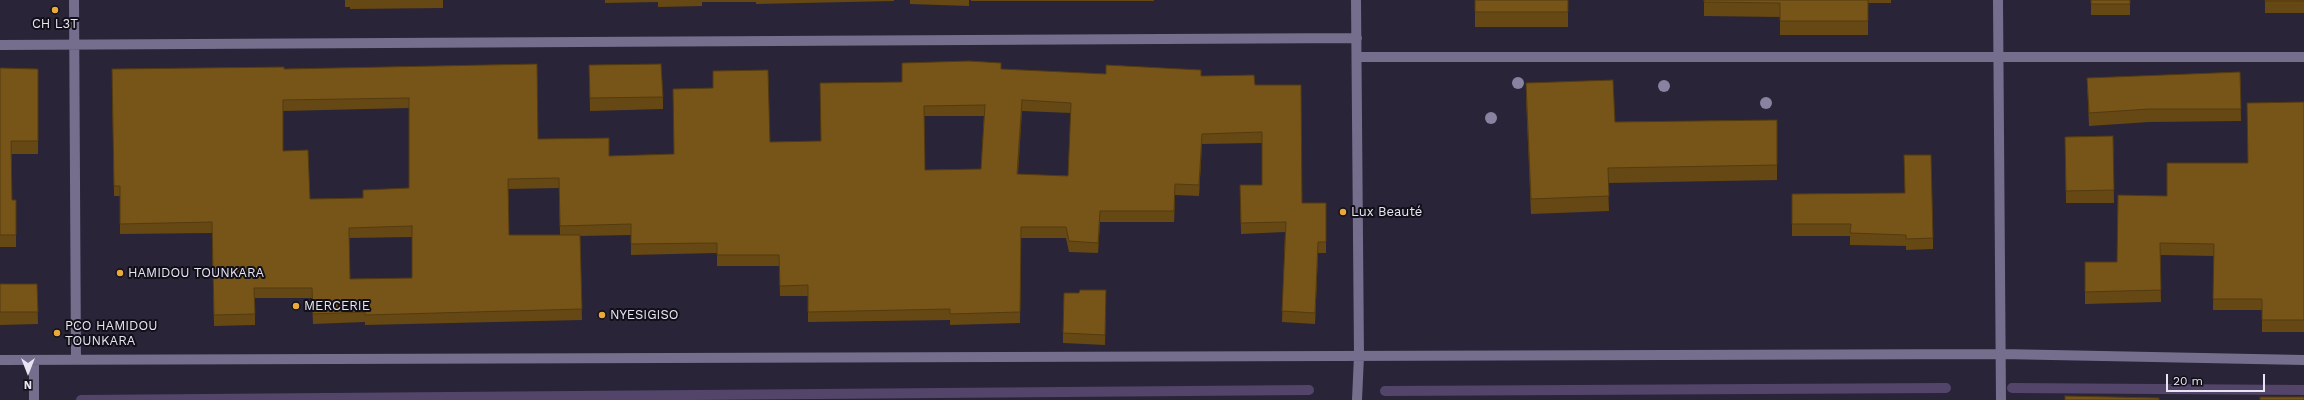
<!DOCTYPE html>
<meta charset="utf-8">
<style>
body{margin:0}
#map{position:relative;width:2304px;height:400px;overflow:hidden;background:#292438;font-family:"Work Sans",sans-serif}
canvas{display:block}
.north{position:absolute;left:8px;top:352px;width:40px;height:40px;-webkit-text-stroke:3px #110f18;paint-order:stroke;rotate:180deg;font-size:11px;font-weight:700;line-height:16px;text-align:center;color:#e9e6f4}
.north::after{content:'';display:block;margin:auto;width:14px;height:18px;background:#e9e6f4;clip-path:polygon(50% 0,100% 100%,50% 72%,0 100%)}
.scale{position:absolute;left:2166px;top:374px;width:99px;height:18px;box-sizing:border-box;border:2px solid #e9e6f4;border-top:0;padding-left:5px;font-size:12px;line-height:14px;white-space:nowrap;color:#e9e6f4;-webkit-text-stroke:3px #110f18;paint-order:stroke}
</style>
<div id="map">
<canvas width="2304" height="400"></canvas>
<div class="north">N</div>
<div class="scale">20 m</div>
</div>
<script>
const ctx = document.querySelector('canvas').getContext('2d');
ctx.lineJoin = 'round';
function toPath(rows) {
  const path = new Path2D();
  for (const r of rows) {
    path.moveTo(r[0], r[1]);
    for (let i = 2; i < r.length; i += 2) path.lineTo(r[i], r[i + 1]);
  }
  return path;
}
function trace(path, color, width, dash) {
  ctx.strokeStyle = color;
  ctx.lineWidth = width;
  ctx.lineCap = dash ? 'butt' : 'round';
  ctx.setLineDash(dash || []);
  ctx.stroke(path);
}
function fill(path, color) {
  ctx.fillStyle = color;
  ctx.fill(path, 'evenodd');
}
function write(font, color, halo, rows, align = 'center') {
  ctx.font = font + ' "Work Sans",sans-serif';
  ctx.lineWidth = 4;
  ctx.setLineDash([]);
  ctx.textBaseline = 'middle';
  ctx.strokeStyle = halo;
  ctx.fillStyle = color;
  for (const [text, x, y, turn = 0] of rows) {
    ctx.save();
    ctx.translate(x, y);
    ctx.rotate((+turn || 0) * Math.PI / 180);
    ctx.textAlign = isNaN(turn) ? turn : align;
    if (halo) ctx.strokeText(text, 0, 0);
    ctx.fillText(text, 0, 0);
    ctx.restore();
  }
}
trace(toPath([
 [2012,388,2304,390],
 [1385,391,1946,388],
 [81,400,1309,390]
]), '#524569', 10);
trace(toPath([
 [74,0,76,360],
 [1356,0,1359,356,1357,400],
 [1998,0,2001,400],
 [0,45,1357,38],
 [1357,57,2304,57],
 [0,360,2001,354,2304,360],
 [34,360,34,400]
]), '#756e8d', 10);
ctx.fillStyle = '#8982a1';
for (const [x, y] of [
 [1518,83],
 [1664,86],
 [1766,103],
 [1491,118]
]) {
  ctx.beginPath();
  ctx.arc(x, y, 6, 0, 2 * Math.PI);
  ctx.fill();
}
fill(toPath([
 [345,0,443,0,443,8,350,9,350,7,345,7],
 [605,0,894,0,894,1,756,4,756,2,702,2,702,6,658,7,658,2,605,3],
 [910,0,969,0,969,6,910,4],
 [971,0,1154,0,1154,1,971,1],
 [1475,0,1568,0,1568,27,1475,27],
 [1704,0,1891,0,1891,3,1868,3,1868,35,1780,35,1780,17,1704,16],
 [2091,0,2130,0,2130,15,2091,15],
 [2265,0,2304,0,2304,13,2265,13],
 [902,63,1001,69,1106,74,1201,76,1255,85,1302,203,1326,203,1326,253,1318,253,1315,324,1282,322,1285,232,1241,234,1240,185,1262,185,1262,143,1202,144,1199,196,1175,195,1174,222,1100,222,1098,253,1069,252,1066,238,1021,238,1020,323,950,325,950,320,808,322,808,296,780,296,779,266,717,266,717,253,631,255,631,235,580,236,582,320,365,325,365,322,313,324,312,298,255,298,255,325,214,326,212,233,120,234,120,196,114,196,112,80,284,69,537,64,538,139,609,156,674,154,770,142,821,141,902,82],
 [409,108,409,188,363,198,310,199,283,151,283,111],
 [1022,111,1071,113,1068,176,1018,174],
 [924,116,984,116,981,169,925,170],
 [559,188,560,235,509,235,508,189],
 [412,237,412,278,350,279,349,238],
 [589,65,663,97,663,109,590,111],
 [0,68,38,69,38,154,11,154,12,200,16,200,16,247,0,247],
 [2240,72,2241,121,2149,122,2089,126,2087,78],
 [1526,83,1615,122,1777,120,1777,180,1608,183,1609,211,1531,214,1526,98],
 [2304,102,2304,332,2262,332,2262,310,2213,310,2214,256,2160,255,2161,302,2085,304,2085,262,2117,262,2167,196,2248,163],
 [2113,136,2114,203,2066,203,2065,137],
 [1904,155,1933,238,1933,249,1906,250,1906,246,1850,245,1850,236,1792,236,1792,194,1905,193],
 [0,284,37,284,38,324,0,325],
 [1079,293,1106,300,1105,345,1063,343,1063,333]
]), '#664814');
fill(toPath([
 [1022,100,1022,111,1017,184,1017,174],
 [1202,134,1202,144,1199,196,1199,185],
 [1175,184,1175,195,1174,222,1174,211],
 [1100,211,1100,222,1098,253,1098,243],
 [1318,242,1318,253,1315,324,1315,313]
]), '#533b10');
const building = toPath([
 [1475,0,1568,0,1568,12,1475,12,1475,0],
 [1704,0,1868,0,1868,21,1780,21,1780,3,1704,2,1704,0],
 [2091,0,2130,0,2130,4,2091,4,2091,0],
 [2265,0,2304,0,2304,1,2265,1,2265,0],
 [969,61,1001,63,1001,69,1106,74,1106,65,1201,70,1201,76,1254,75,1255,85,1301,85,1302,203,1326,203,1326,242,1318,242,1315,313,1282,311,1286,222,1241,223,1240,185,1262,185,1262,132,1202,134,1199,185,1175,184,1174,211,1100,211,1098,243,1069,241,1066,227,1021,227,1020,312,950,314,950,309,808,312,808,285,780,286,779,255,717,255,717,243,631,244,631,224,560,226,559,178,508,179,509,235,580,235,582,309,365,315,365,312,313,314,312,288,254,288,255,314,214,315,212,222,120,224,120,186,114,186,112,69,284,67,284,69,537,64,538,139,609,138,609,156,674,154,673,89,713,88,713,71,768,70,770,142,821,141,820,83,902,82,902,63,969,61],
 [409,98,409,188,363,190,363,198,310,199,308,150,283,151,283,100,409,98],
 [1022,100,1071,103,1068,176,1017,174,1022,100],
 [985,105,981,169,925,170,924,106,985,105],
 [412,226,412,278,350,279,349,228,412,226],
 [661,64,663,97,590,98,589,65,661,64],
 [0,68,38,69,38,141,11,141,12,200,16,200,16,235,0,235,0,68],
 [2240,72,2241,109,2149,109,2089,113,2087,78,2240,72],
 [1613,80,1615,122,1777,120,1777,165,1608,168,1609,196,1531,199,1526,83,1613,80],
 [2304,102,2304,320,2262,320,2262,299,2213,299,2214,244,2160,243,2161,290,2085,292,2085,262,2117,262,2118,195,2167,196,2167,163,2248,163,2247,103,2304,102],
 [2113,136,2114,190,2066,191,2065,137,2113,136],
 [1904,155,1931,155,1933,238,1906,239,1906,235,1850,233,1851,224,1792,224,1792,194,1905,193,1904,155],
 [0,284,37,284,38,312,0,312,0,284],
 [1080,290,1106,290,1105,335,1063,333,1064,293,1079,293,1080,290],
 [2065,396,2159,398,2159,400,2065,400,2065,396],
 [2260,397,2304,397,2304,400,2260,400,2260,397]
]);
fill(building, '#775417');
trace(building, '#533b10', 1);
for (const [x, y, r, color] of [
 [55,10,4,"#eaaa39"],
 [1343,212,4,"#eaaa39"],
 [120,273,4,"#eaaa39"],
 [296,306,4,"#eaaa39"],
 [602,315,4,"#eaaa39"],
 [57,333,4,"#eaaa39"]
]) {
  const dot = new Path2D();
  dot.arc(x, y, r, 0, 2 * Math.PI);
  ctx.fillStyle = color;
  ctx.fill(dot);
  trace(dot, '#110f18', 1.5);
}
write('13px', '#e9e6f4', '#110f18', [
 ["CH L3T",55,24,"center"],
 ["Lux Beauté",1351,212],
 ["HAMIDOU TOUNKARA",128,273],
 ["MERCERIE",304,306],
 ["NYESIGISO",610,315],
 ["PCO HAMIDOU",65,326],
 ["TOUNKARA",65,341]
], 'left');
</script>
